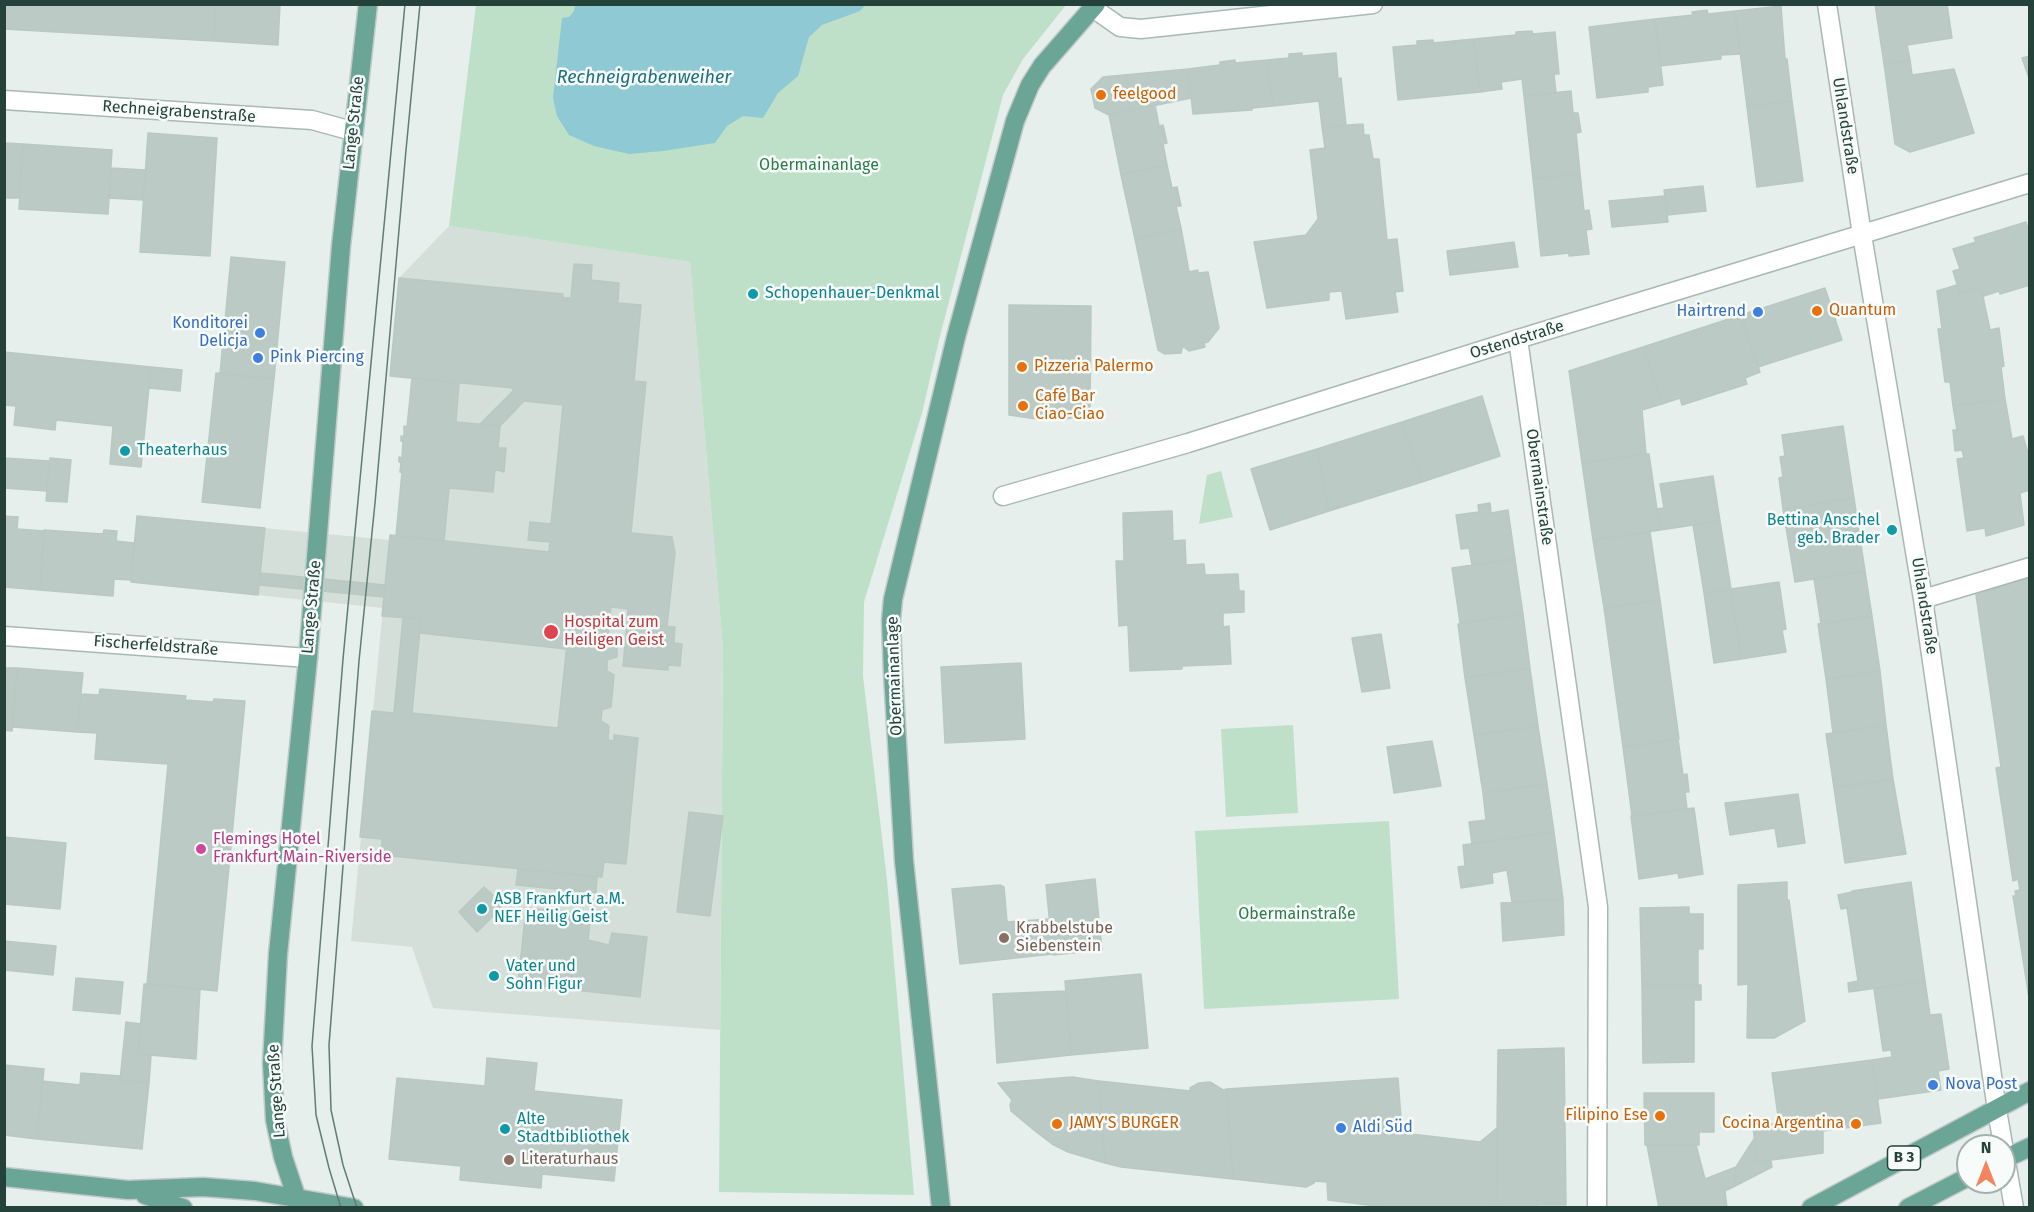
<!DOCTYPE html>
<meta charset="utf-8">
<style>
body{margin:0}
#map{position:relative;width:2034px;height:1212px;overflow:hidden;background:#e6efeb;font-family:"Fira Sans",sans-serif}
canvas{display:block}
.frame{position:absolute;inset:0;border:6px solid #24423a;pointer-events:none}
.north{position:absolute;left:1956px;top:1134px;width:60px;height:60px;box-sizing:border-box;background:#f7fbf9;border:2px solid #a3b1ad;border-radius:50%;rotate:0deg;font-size:16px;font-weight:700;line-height:24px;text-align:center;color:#24423a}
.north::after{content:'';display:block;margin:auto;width:21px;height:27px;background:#f4845f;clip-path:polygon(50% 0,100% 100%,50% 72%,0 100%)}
</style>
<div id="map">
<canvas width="2034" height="1212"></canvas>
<div class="frame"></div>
<div class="north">N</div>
</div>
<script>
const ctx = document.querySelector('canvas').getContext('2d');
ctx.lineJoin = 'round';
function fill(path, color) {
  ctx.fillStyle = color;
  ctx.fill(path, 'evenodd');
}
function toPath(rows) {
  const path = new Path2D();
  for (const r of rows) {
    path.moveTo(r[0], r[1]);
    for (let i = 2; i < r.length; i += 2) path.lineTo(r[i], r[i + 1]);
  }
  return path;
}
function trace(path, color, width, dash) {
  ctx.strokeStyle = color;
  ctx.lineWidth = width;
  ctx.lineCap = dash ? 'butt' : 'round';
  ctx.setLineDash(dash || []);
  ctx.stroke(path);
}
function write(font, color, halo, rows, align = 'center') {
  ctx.font = font + ' "Fira Sans",sans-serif';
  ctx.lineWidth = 5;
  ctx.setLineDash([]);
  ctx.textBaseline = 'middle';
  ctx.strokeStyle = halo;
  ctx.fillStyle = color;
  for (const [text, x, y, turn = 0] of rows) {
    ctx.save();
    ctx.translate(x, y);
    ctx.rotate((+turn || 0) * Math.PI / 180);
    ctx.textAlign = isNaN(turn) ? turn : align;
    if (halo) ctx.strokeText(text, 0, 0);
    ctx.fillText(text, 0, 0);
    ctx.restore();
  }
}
fill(toPath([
 [449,226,690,262,723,648,720,1030,433,1008,412,947,351,941,383,608,131,582,137,516,390,540,390,535,396,536,402,473,400,472,401,462,399,462,399,457,402,457,403,442,401,441,401,436,404,436,404,426,407,426,412,378,390,376,399,278]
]), '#d4dfda');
fill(toPath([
 [476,5,1066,5,1023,59,1003,95,939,340,922,413,864,602,863,676,887,880,914,1195,719,1192,723,648,690,262,449,226],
 [1221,471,1233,517,1199,524,1207,475],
 [1293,725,1298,813,1226,817,1221,729],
 [1389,821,1399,999,1204,1009,1195,831]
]), '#bfe0c8');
fill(toPath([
 [575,5,575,4,865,5,860,11,822,25,809,37,798,76,778,93,763,118,743,116,727,126,715,143,663,151,629,154,594,146,569,135,557,116,553,98,562,18,569,17,574,11]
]), '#8ec9d4');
const building = toPath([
 [4,4,216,4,214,41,4,29,4,4],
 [216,4,280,4,278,45,214,41,216,4],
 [1875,4,1947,4,1952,38,1907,45,1910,60,1884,64,1875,4],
 [1781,6,1785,59,1787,59,1792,101,1747,107,1735,11,1781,6],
 [1707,10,1708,14,1735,11,1740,54,1721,55,1721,59,1660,66,1655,19,1693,15,1692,12,1707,10],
 [1655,19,1663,85,1648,87,1648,92,1597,98,1589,27,1655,19],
 [1532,31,1533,34,1555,32,1559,74,1554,74,1556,93,1524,96,1522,79,1501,82,1502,89,1480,92,1474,39,1516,35,1516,32,1532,31],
 [1474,39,1480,92,1398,100,1393,47,1417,45,1417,41,1433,40,1433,43,1474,39],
 [1302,53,1302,56,1336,53,1338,79,1341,78,1346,125,1322,127,1319,101,1273,106,1267,60,1289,58,1289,54,1302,53],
 [2030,56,2030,81,2022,58,2030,56],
 [1235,60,1235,63,1267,60,1273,106,1252,108,1252,110,1193,114,1188,69,1220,65,1220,62,1235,60],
 [1910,60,1912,75,1954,69,1974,133,1910,152,1895,144,1884,64,1910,60],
 [1188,69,1191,98,1109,115,1095,108,1091,89,1103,77,1188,69],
 [1571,91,1573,113,1578,113,1581,132,1576,133,1580,173,1533,179,1524,96,1571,91],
 [1792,101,1803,181,1757,187,1747,107,1792,101],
 [1155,105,1159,126,1163,125,1167,143,1163,144,1167,165,1121,175,1109,115,1155,105],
 [1363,124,1364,135,1369,135,1373,159,1379,159,1387,240,1397,239,1403,291,1395,292,1398,312,1346,319,1342,291,1329,292,1329,300,1267,308,1254,242,1306,235,1318,219,1310,150,1325,148,1322,127,1363,124],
 [148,133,217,138,210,256,140,252,148,133],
 [4,143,23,144,19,198,4,198,4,143],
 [23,144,112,150,108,214,19,209,23,144],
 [1167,165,1172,188,1177,187,1181,206,1176,206,1181,228,1135,239,1121,175,1167,165],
 [111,168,145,170,143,200,109,198,111,168],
 [1580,173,1584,211,1589,210,1592,229,1586,230,1589,254,1569,256,1569,253,1541,256,1533,179,1580,173],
 [1703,186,1706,211,1667,215,1664,190,1703,186],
 [1665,196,1668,222,1612,227,1609,201,1665,196],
 [2026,222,2027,226,2030,225,2030,285,2000,294,1999,291,1984,296,1981,287,1960,294,1953,271,1960,269,1953,249,1976,242,1974,238,2026,222],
 [1181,228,1189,272,1198,270,1198,273,1208,272,1219,328,1208,342,1204,343,1205,347,1189,351,1184,347,1182,348,1181,353,1165,354,1158,350,1135,239,1181,228],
 [1514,242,1518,267,1450,275,1447,251,1514,242],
 [231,257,285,262,274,379,220,374,231,257],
 [574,264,592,265,591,280,619,283,618,303,641,305,634,381,646,382,631,533,672,537,675,553,667,626,627,623,628,609,611,607,608,638,568,635,566,649,420,633,421,619,382,616,390,535,549,552,550,542,528,540,530,522,551,524,563,405,524,401,500,426,480,424,513,391,513,388,390,376,399,278,563,294,563,298,571,298,574,264],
 [1957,285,1960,294,1981,287,1990,330,1999,328,2004,366,2001,367,2005,399,1953,406,1950,382,1945,382,1938,329,1942,329,1937,291,1957,285],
 [1825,288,1842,340,1758,367,1741,315,1825,288],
 [1009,305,1091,306,1090,415,1065,419,1037,419,1009,415,1009,305],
 [1741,315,1760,372,1745,378,1747,384,1682,405,1680,398,1662,404,1643,347,1741,315],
 [1643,347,1662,404,1642,410,1646,454,1582,463,1569,371,1643,347],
 [4,352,151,367,141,467,110,464,113,426,56,420,55,430,14,425,16,406,4,405,4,352],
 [151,367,182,370,180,391,149,388,151,367],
 [216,373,274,379,260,508,202,502,216,373],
 [412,378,459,383,456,422,500,426,498,448,506,448,504,472,495,469,493,492,449,488,444,541,396,536,402,472,400,472,401,462,399,462,399,457,402,458,403,441,401,441,401,436,404,437,404,426,407,427,412,378],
 [1482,396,1500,456,1422,482,1402,422,1482,396],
 [2005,399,2012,439,2023,436,2030,460,2030,490,2020,493,2024,525,1986,536,1985,528,1967,531,1957,459,1964,458,1962,450,1955,451,1953,430,1957,430,1953,406,2005,399],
 [1402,422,1422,482,1329,511,1317,449,1402,422],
 [1843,426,1854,498,1783,509,1779,478,1783,477,1780,457,1785,456,1782,435,1843,426],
 [1317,449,1329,511,1270,530,1251,469,1317,449],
 [1646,454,1649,454,1660,530,1593,540,1582,463,1646,454],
 [4,458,49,461,47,491,4,488,4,458],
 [50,458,71,460,67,502,46,501,50,458],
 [1713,476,1720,521,1660,530,1657,509,1664,508,1660,484,1713,476],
 [1854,498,1865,571,1795,582,1783,509,1854,498],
 [1490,503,1491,513,1508,510,1515,559,1472,565,1469,548,1461,549,1456,515,1479,512,1478,505,1490,503],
 [1172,511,1173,541,1185,540,1186,565,1204,564,1205,575,1238,574,1239,591,1244,591,1244,612,1223,613,1223,627,1229,626,1231,664,1182,666,1182,669,1130,671,1128,625,1119,626,1116,561,1124,561,1123,513,1172,511],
 [4,516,18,517,17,529,44,531,40,590,4,587,4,516],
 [137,516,265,528,258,595,131,582,137,516],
 [1720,521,1731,589,1704,593,1693,525,1720,521],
 [44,530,103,534,104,530,117,531,116,541,134,543,131,580,114,579,113,596,40,590,44,530],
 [1650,532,1660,600,1604,608,1593,540,1650,532],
 [1515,559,1523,614,1460,623,1452,568,1515,559],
 [1865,571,1872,616,1821,624,1814,579,1865,571],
 [261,573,385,585,384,597,260,585,261,573],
 [2030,577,2030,1004,2013,896,2016,896,2015,891,2020,890,2018,879,2013,881,1996,768,2001,767,1976,595,2030,577],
 [1779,582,1786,629,1782,630,1786,652,1741,659,1731,589,1779,582],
 [1731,589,1741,659,1714,663,1704,593,1731,589],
 [1660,600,1679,739,1623,747,1604,608,1660,600],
 [1523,614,1530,668,1465,678,1458,624,1523,614],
 [1872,616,1880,671,1826,679,1818,624,1872,616],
 [403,617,421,619,412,713,558,728,568,635,610,638,617,645,617,657,607,660,607,671,614,675,611,707,602,710,601,721,609,726,608,740,614,741,614,735,638,738,626,864,604,862,602,877,381,855,382,839,360,837,372,711,394,713,403,617],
 [627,623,675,627,674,643,682,644,680,666,668,665,668,670,623,666,627,623],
 [1381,634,1390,688,1362,692,1352,638,1381,634],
 [1021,663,1025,739,945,743,941,667,1021,663],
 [4,668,17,668,12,731,4,730,4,668],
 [17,668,83,673,77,732,13,727,17,668],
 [1530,668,1538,726,1474,735,1465,678,1530,668],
 [1880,671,1886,725,1833,733,1826,679,1880,671],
 [100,689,186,696,185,700,213,702,214,699,245,701,217,991,147,984,168,764,95,759,97,733,77,732,81,694,99,695,100,689],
 [1886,725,1893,779,1834,788,1826,734,1886,725],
 [1538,726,1547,784,1483,793,1474,735,1538,726],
 [1678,739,1683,775,1687,774,1689,792,1685,792,1687,809,1632,816,1623,747,1678,739],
 [1432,741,1441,786,1394,793,1387,747,1432,741],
 [1893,779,1906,854,1845,863,1834,788,1893,779],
 [1547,784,1554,832,1472,844,1469,822,1486,820,1483,793,1547,784],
 [1798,794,1805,843,1778,847,1775,828,1730,835,1725,803,1798,794],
 [1694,808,1703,874,1679,878,1678,873,1639,879,1631,816,1694,808],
 [689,812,723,816,710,916,677,912,689,812],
 [1554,832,1563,899,1512,902,1507,870,1492,873,1493,883,1461,888,1458,867,1465,866,1463,845,1554,832],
 [4,837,66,843,60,909,4,904,4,837],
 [518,869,597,877,596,893,516,885,518,869],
 [1095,879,1102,950,1053,955,1046,885,1095,879],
 [1787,882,1787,900,1789,900,1805,1021,1774,1038,1747,1038,1748,984,1738,985,1738,885,1787,882],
 [1911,882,1925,981,1849,992,1848,983,1858,981,1847,908,1841,909,1838,895,1852,892,1852,891,1911,882],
 [1000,885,1004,887,1007,922,1049,919,1053,954,960,964,952,889,1000,885],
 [484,887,504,905,477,932,459,912,484,887],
 [1563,899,1564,935,1503,941,1501,903,1563,899],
 [1689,907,1689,914,1703,914,1703,949,1698,949,1698,985,1642,986,1640,908,1689,907],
 [526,908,591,914,588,940,609,945,612,933,647,937,640,997,518,984,526,908],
 [4,941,56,946,53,975,4,970,4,941],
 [1141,974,1148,1048,1071,1055,1065,981,1141,974],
 [76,978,123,982,120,1014,73,1010,76,978],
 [1925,981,1930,1015,1941,1014,1949,1069,1938,1071,1941,1090,1878,1099,1872,1060,1892,1057,1891,1050,1883,1051,1874,989,1925,981],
 [144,984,200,989,196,1059,138,1054,144,984],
 [1698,985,1701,985,1701,1000,1694,1000,1694,1062,1643,1063,1642,986,1698,985],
 [1066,991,1071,1055,997,1063,993,994,1066,991],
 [126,1022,141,1024,138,1054,151,1056,149,1083,120,1080,126,1022],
 [1564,1048,1566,1205,1537,1205,1537,1208,1496,1208,1498,1050,1564,1048],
 [487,1058,537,1063,534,1091,622,1100,614,1181,542,1174,541,1188,460,1180,461,1166,389,1159,397,1078,485,1086,487,1058],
 [1872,1060,1881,1123,1823,1131,1823,1153,1757,1162,1753,1127,1779,1123,1772,1073,1872,1060],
 [4,1065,44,1069,37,1139,4,1135,4,1065],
 [81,1073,120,1076,120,1080,149,1083,142,1149,37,1139,42,1081,80,1085,81,1073],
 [1072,1077,1099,1081,1105,1163,1068,1152,1052,1144,1035,1131,1011,1111,1010,1105,1012,1100,998,1083,1072,1077],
 [1398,1078,1402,1133,1480,1142,1497,1128,1496,1208,1392,1208,1328,1200,1327,1182,1315,1181,1314,1183,1306,1187,1233,1179,1227,1089,1398,1078],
 [1099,1081,1190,1091,1190,1088,1199,1083,1210,1082,1223,1090,1227,1089,1233,1179,1121,1167,1105,1163,1099,1081],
 [1644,1093,1714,1093,1714,1132,1699,1132,1699,1145,1645,1145,1644,1093],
 [1754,1139,1757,1162,1771,1161,1772,1167,1735,1186,1736,1167,1754,1139],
 [1647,1145,1696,1145,1705,1179,1736,1167,1735,1186,1725,1191,1727,1208,1659,1208,1647,1145]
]);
fill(building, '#bbcac4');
trace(building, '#b8c9c2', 1.5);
const minor = toPath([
 [1827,4,1862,235,1923,599,1997,1110,2014,1208],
 [1093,8,1120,27,1141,29,1373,4],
 [4,100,312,120,352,131],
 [1518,339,1598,907,1597,1208],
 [1003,496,1188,443,1518,339,2030,183],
 [1923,599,2030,567],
 [4,636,308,658]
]);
const major = toPath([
 [2004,1159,2030,1147],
 [4,1177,128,1190,203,1187,255,1191,354,1208],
 [145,1195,183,1208],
 [300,1208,283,1157,275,1120,272,1063,278,954,308,658,341,246,368,4],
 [941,1208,904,861,893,674,891,620,893,599,956,337,1015,121,1030,85,1042,66,1096,4],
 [1811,1208,2030,1091],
 [1908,1208,1968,1177]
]);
trace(minor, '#a8b8b2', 21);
trace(major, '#c2cac8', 21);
trace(minor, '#fff', 18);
trace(major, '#6aa596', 18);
trace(toPath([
 [341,1208,329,1168,316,1115,312,1046,343,659,405,4],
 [357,1208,343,1165,331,1110,329,1045,359,661,375,503,406,150,420,4]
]), '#5f7d75', 1.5);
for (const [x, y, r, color] of [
 [1101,95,6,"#e8710a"],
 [753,294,6,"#0f9aa8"],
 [1817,311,6,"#e8710a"],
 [1758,312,6,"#3f7fe0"],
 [260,333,6,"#3f7fe0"],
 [258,358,6,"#3f7fe0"],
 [1022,367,6,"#e8710a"],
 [1023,406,6,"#e8710a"],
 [125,451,6,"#0f9aa8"],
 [1892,530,6,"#0f9aa8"],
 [551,632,8,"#e0444e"],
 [201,849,6,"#d1479c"],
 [482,909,6,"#0f9aa8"],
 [1004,938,6,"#8d6e63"],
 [494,976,6,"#0f9aa8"],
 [1933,1085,6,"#3f7fe0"],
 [1660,1116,6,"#e8710a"],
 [1057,1124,6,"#e8710a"],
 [1856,1124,6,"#e8710a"],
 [1341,1128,6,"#3f7fe0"],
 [505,1129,6,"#0f9aa8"],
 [509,1160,6,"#8d6e63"]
]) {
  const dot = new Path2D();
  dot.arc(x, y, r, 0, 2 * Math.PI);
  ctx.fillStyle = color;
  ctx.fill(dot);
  trace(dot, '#f7fbf9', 2);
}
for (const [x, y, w] of [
 [1904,1158,33]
]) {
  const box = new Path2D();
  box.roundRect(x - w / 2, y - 12, w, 24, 4.5);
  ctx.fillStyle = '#f7fbf9';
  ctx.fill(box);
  trace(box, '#24423a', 1.5);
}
write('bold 15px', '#24423a', null, [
 ["B 3",1904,1158]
]);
write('16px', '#c56008', '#f7fbf9', [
 ["feelgood",1113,95],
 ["Quantum",1829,311],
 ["Pizzeria Palermo",1034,367],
 ["Café Bar",1035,397],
 ["Ciao-Ciao",1035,415],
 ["Filipino Ese",1648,1116,"right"],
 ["JAMY'S BURGER",1069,1124],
 ["Cocina Argentina",1844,1124,"right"]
], 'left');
write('16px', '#24423a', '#f7fbf9', [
 ["Rechneigrabenstraße",179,112,4],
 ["Lange Straße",354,123,-84],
 ["Uhlandstraße",1845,126,81],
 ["Ostendstraße",1517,340,-17],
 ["Obermainstraße",1539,487,82],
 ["Uhlandstraße",1924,606,81],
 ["Lange Straße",312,607,-85],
 ["Fischerfeldstraße",156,646,4],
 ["Obermainanlage",895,676,-92],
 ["Lange Straße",277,1091,-94]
]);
write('16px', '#2d7a4b', '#f7fbf9', [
 ["Obermainanlage",819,166],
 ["Obermainstraße",1297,915]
]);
write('16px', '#0d838f', '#f7fbf9', [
 ["Schopenhauer-Denkmal",765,294],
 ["Theaterhaus",137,451],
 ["Bettina Anschel",1880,521,"right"],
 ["geb. Brader",1880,539,"right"],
 ["ASB Frankfurt a.M.",494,900],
 ["NEF Heilig Geist",494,918],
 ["Vater und",506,967],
 ["Sohn Figur",506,985],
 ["Alte",517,1120],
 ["Stadtbibliothek",517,1138]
], 'left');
write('16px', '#366cbe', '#f7fbf9', [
 ["Hairtrend",1746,312,"right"],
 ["Konditorei",248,324,"right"],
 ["Delicja",248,342,"right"],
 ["Pink Piercing",270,358],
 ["Nova Post",1945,1085],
 ["Aldi Süd",1353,1128]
], 'left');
write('16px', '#be3a42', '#f7fbf9', [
 ["Hospital zum",564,623],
 ["Heiligen Geist",564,641]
], 'left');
write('16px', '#b23c85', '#f7fbf9', [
 ["Flemings Hotel",213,840],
 ["Frankfurt Main-Riverside",213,858]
], 'left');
write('16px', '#785e54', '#f7fbf9', [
 ["Krabbelstube",1016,929],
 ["Siebenstein",1016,947],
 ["Literaturhaus",521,1160]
], 'left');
write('italic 18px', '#1c6f80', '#f7fbf9', [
 ["Rechneigrabenweiher",644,78]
]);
</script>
